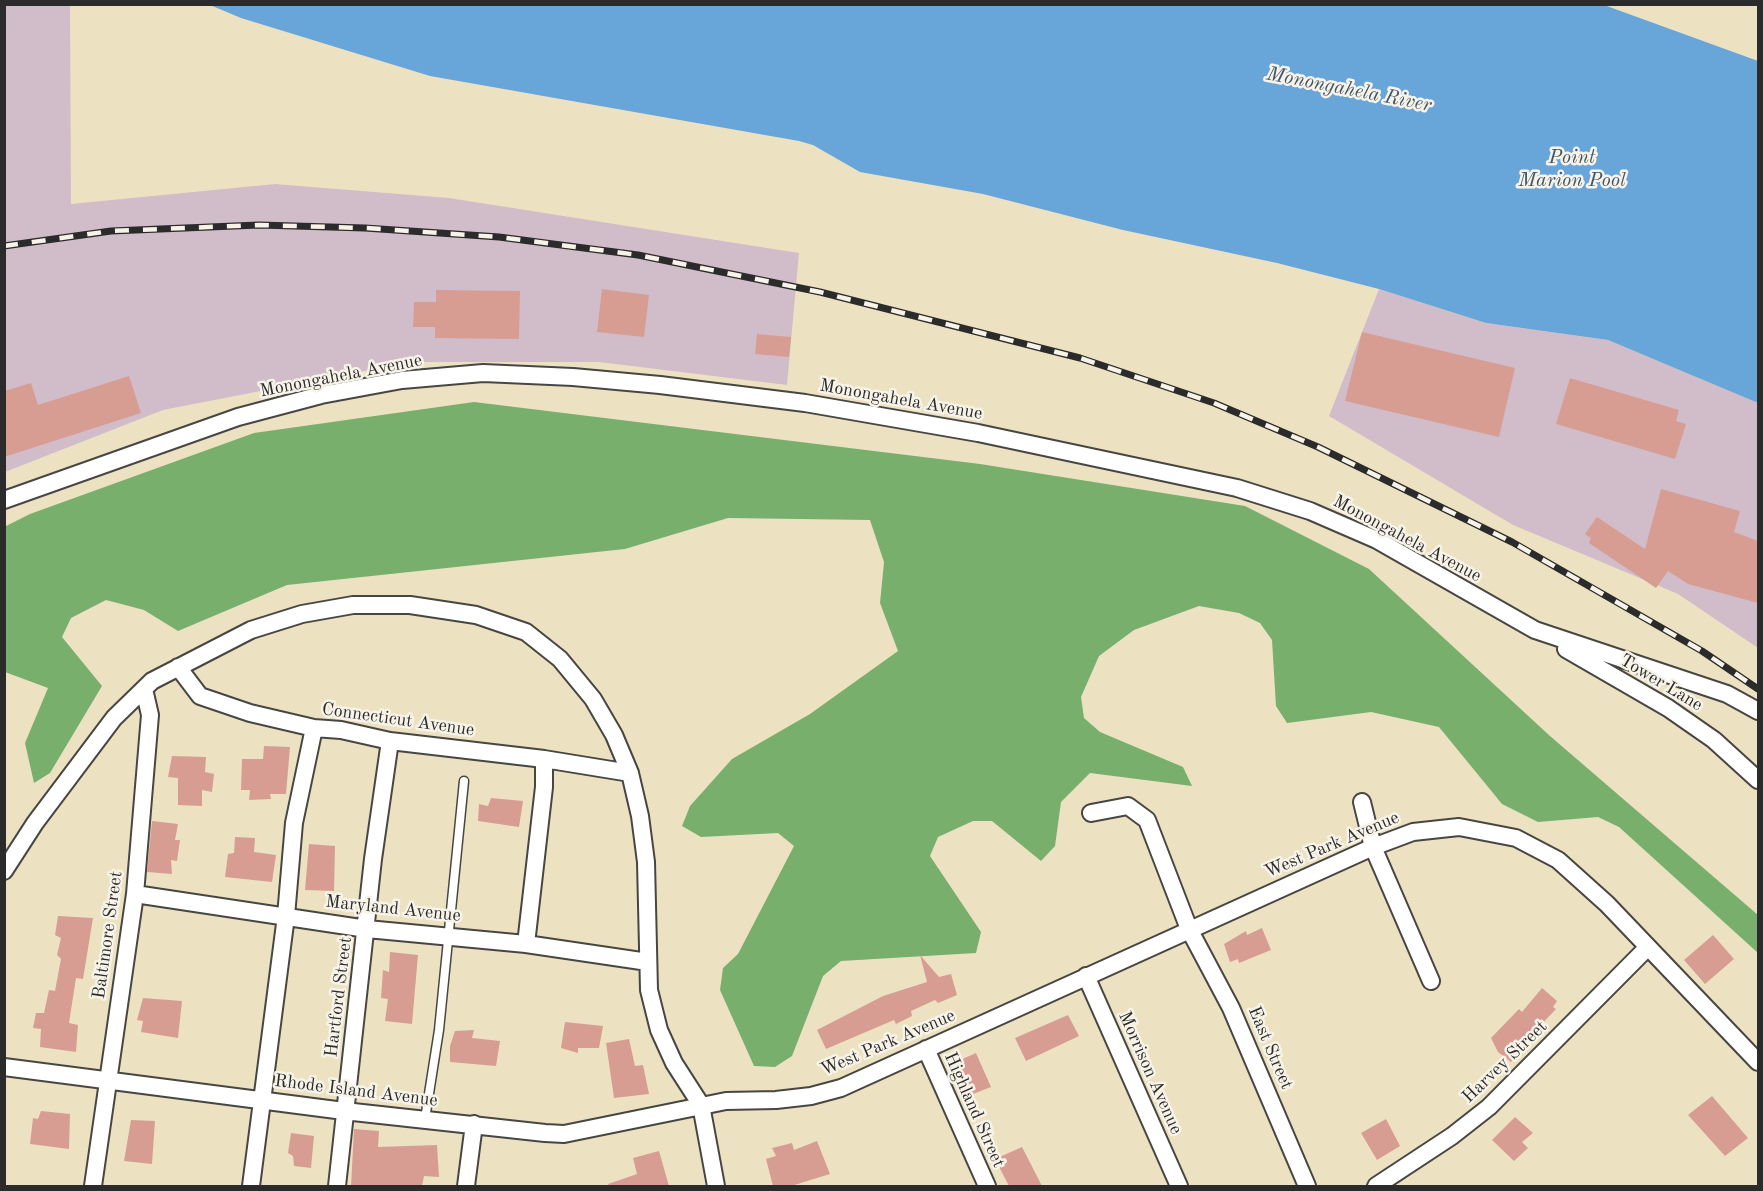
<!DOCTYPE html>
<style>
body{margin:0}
#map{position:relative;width:1763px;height:1191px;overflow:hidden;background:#ece2c2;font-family:"Old Standard TT",serif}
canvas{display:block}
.frame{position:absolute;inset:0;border:6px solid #2b2b2b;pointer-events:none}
</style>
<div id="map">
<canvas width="1763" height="1191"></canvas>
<div class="frame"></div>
</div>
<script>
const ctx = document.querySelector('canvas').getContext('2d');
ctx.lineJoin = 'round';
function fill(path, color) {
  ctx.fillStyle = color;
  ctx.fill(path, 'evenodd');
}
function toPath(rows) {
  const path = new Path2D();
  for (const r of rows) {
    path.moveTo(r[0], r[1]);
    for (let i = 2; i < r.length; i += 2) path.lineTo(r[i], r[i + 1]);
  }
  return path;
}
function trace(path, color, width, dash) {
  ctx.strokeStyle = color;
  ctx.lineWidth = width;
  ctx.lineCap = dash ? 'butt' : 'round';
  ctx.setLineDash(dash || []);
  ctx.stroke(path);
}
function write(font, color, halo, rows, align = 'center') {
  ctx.font = font + ' "Old Standard TT",serif';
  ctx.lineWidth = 5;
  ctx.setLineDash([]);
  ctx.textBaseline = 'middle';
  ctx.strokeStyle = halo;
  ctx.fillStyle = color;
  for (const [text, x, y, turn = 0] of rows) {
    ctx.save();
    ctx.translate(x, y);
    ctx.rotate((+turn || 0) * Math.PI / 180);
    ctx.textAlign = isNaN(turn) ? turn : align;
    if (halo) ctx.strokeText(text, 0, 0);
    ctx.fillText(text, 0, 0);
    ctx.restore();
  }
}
fill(toPath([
 [5,5,70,5,71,204,275,184,449,198,799,253,787,385,599,362,410,362,163,410,5,472],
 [1379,289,1486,323,1608,340,1758,403,1758,648,1678,594,1513,525,1329,416]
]), '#d1bdca');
fill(toPath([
 [474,402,980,464,1245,506,1369,569,1550,736,1758,915,1758,953,1619,827,1598,817,1538,822,1502,804,1439,727,1371,712,1287,723,1276,706,1272,640,1260,623,1239,613,1199,606,1134,630,1099,656,1081,697,1084,718,1100,732,1183,767,1192,786,1090,773,1061,802,1055,846,1041,861,992,821,973,821,938,837,930,856,981,932,976,953,841,961,823,976,792,1056,775,1067,754,1066,720,990,723,968,738,954,794,846,778,833,701,837,682,826,690,806,732,759,810,714,898,651,880,603,884,562,870,520,728,518,625,549,287,585,178,631,144,610,106,600,71,618,62,637,102,686,50,773,34,783,25,743,48,688,5,672,4,527,30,514,254,433]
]), '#78af6d');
fill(toPath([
 [210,5,1604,5,1758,61,1758,403,1608,340,1486,323,1379,289,1277,263,1123,230,983,194,860,172,813,145,799,141,430,76,241,18]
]), '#68a5d9');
fill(toPath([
 [602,289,649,295,644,337,597,332],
 [436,290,520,291,519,339,435,338,435,327,413,327,414,302,436,302],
 [1362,332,1515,368,1499,437,1345,401],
 [757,334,791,337,789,357,755,354],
 [129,376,141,413,4,457,4,391,31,383,38,405],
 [1570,378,1679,410,1676,421,1686,424,1675,459,1556,424],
 [1661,489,1740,511,1734,532,1758,541,1758,603,1688,584,1668,571,1656,588,1589,543,1591,538,1585,534,1597,517,1645,549],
 [264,746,290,747,286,794,270,794,271,799,249,800,250,790,241,790,242,759,263,759],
 [172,756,206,757,205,772,214,774,212,792,202,790,202,806,178,805,178,778,168,777],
 [491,798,523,801,519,827,478,821,479,804,488,806],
 [152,821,178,824,175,840,180,840,177,861,171,860,172,874,147,872],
 [235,837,255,838,254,852,276,855,272,882,225,877,228,854,234,853],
 [309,844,335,846,334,891,305,890],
 [58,916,93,918,83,979,76,978,69,1023,78,1025,76,1052,40,1047,41,1029,33,1028,36,1013,44,1013,49,990,55,991,61,959,57,955,61,938,55,935],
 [1262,928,1271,950,1239,963,1238,959,1230,962,1224,944,1246,931,1247,935],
 [1713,935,1734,959,1705,984,1684,960],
 [390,952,418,955,412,1024,385,1021,388,999,381,998,383,970,389,972],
 [920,955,939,977,951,974,957,995,938,1003,935,1000,911,1011,912,1016,896,1024,894,1020,826,1049,817,1030,883,996,927,982],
 [1542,988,1557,1001,1553,1007,1556,1009,1538,1028,1541,1031,1511,1062,1498,1052,1491,1038,1519,1009,1522,1012],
 [143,998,182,1001,178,1038,141,1032,143,1021,137,1020],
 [1068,1015,1079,1036,1026,1061,1015,1038],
 [565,1022,603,1026,599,1048,578,1048,578,1053,561,1048],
 [474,1030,472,1038,500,1041,496,1066,450,1062,450,1046,455,1031],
 [629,1039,635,1066,643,1065,649,1094,614,1098,606,1043],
 [976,1053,991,1087,973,1094,970,1089,967,1091,963,1085,959,1087,949,1065],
 [1712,1096,1748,1138,1725,1156,1688,1115],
 [41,1111,70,1114,69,1149,30,1144,33,1118,38,1119],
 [1515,1117,1533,1133,1522,1142,1528,1148,1514,1161,1492,1140],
 [1386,1119,1400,1146,1377,1160,1361,1133],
 [131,1120,155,1121,152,1164,124,1161],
 [354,1129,379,1131,378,1147,437,1145,439,1177,424,1176,422,1186,351,1186],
 [291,1133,314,1136,311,1168,294,1166,293,1156,288,1153],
 [817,1141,830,1174,791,1186,773,1186,766,1159,776,1156,772,1148,792,1143,794,1150],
 [1022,1147,1042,1186,1009,1186,995,1159],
 [659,1151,669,1186,609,1186,608,1184,637,1174,633,1158]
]), '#d79d93');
const lane = toPath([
 [425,1119,439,1030,464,781]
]);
const street = toPath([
 [4,500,238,417,321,395,402,380,483,373,573,377,660,385,805,403,978,433,1237,488,1310,511,1377,540,1535,630,1727,694,1758,711],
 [1566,649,1668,708,1714,740,1758,780],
 [178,667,200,696,250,713,314,728,341,730,390,741,544,759,630,773],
 [1362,802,1373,847,1431,981],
 [1091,813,1128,806,1147,820,1189,929,1231,1008,1307,1186],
 [4,871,35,823,114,718,152,681,251,630,302,614,353,605,410,605,476,615,526,632,560,659,593,699,614,735,630,773,640,816,646,862,649,990,659,1030,674,1063,701,1105,716,1186],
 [135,894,367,929,526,944,648,962],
 [526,944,544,787,544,759],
 [1086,976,1179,1186],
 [926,1049,987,1186],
 [4,1067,344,1111,545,1133,564,1134,726,1101,776,1100,811,1096,841,1088,1373,847,1413,832,1459,827,1516,838,1558,860,1607,904,1758,1062],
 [93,1186,135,894,150,715,144,689],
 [251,1186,286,916,294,823,314,728],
 [337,1186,373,859,390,741],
 [466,1186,474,1124],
 [1376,1186,1452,1136,1489,1107,1647,948]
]);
trace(lane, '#484642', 11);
trace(street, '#484642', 20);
trace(lane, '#fff', 8);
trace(street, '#fff', 16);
const rail = toPath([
 [4,246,111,231,259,225,365,228,499,237,638,255,820,292,1080,358,1214,403,1318,447,1512,542,1702,651,1758,689]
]);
trace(rail, '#2b2b2b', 7);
trace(rail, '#f7f3e8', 4.5, [14]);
write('18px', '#2b2b2b', '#f7f3e8', [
 ["Monongahela Avenue",341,376,-11],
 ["Monongahela Avenue",901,400,10],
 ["Monongahela Avenue",1407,539,28],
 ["Tower Lane",1661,683,31],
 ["Connecticut Avenue",398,720,8],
 ["West Park Avenue",1332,845,-23],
 ["Maryland Avenue",393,909,6],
 ["Baltimore Street",108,935,-82],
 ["Hartford Street",339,997,-83],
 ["West Park Avenue",888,1043,-23],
 ["East Street",1270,1048,67],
 ["Harvey Street",1505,1062,-44],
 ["Morrison Avenue",1150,1073,66],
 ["Rhode Island Avenue",356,1091,7],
 ["Highland Street",974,1110,66]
]);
write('italic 20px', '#405668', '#f7f3e8', [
 ["Monongahela River",1349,90,11],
 ["Point",1572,158],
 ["Marion Pool",1572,181]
]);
</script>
